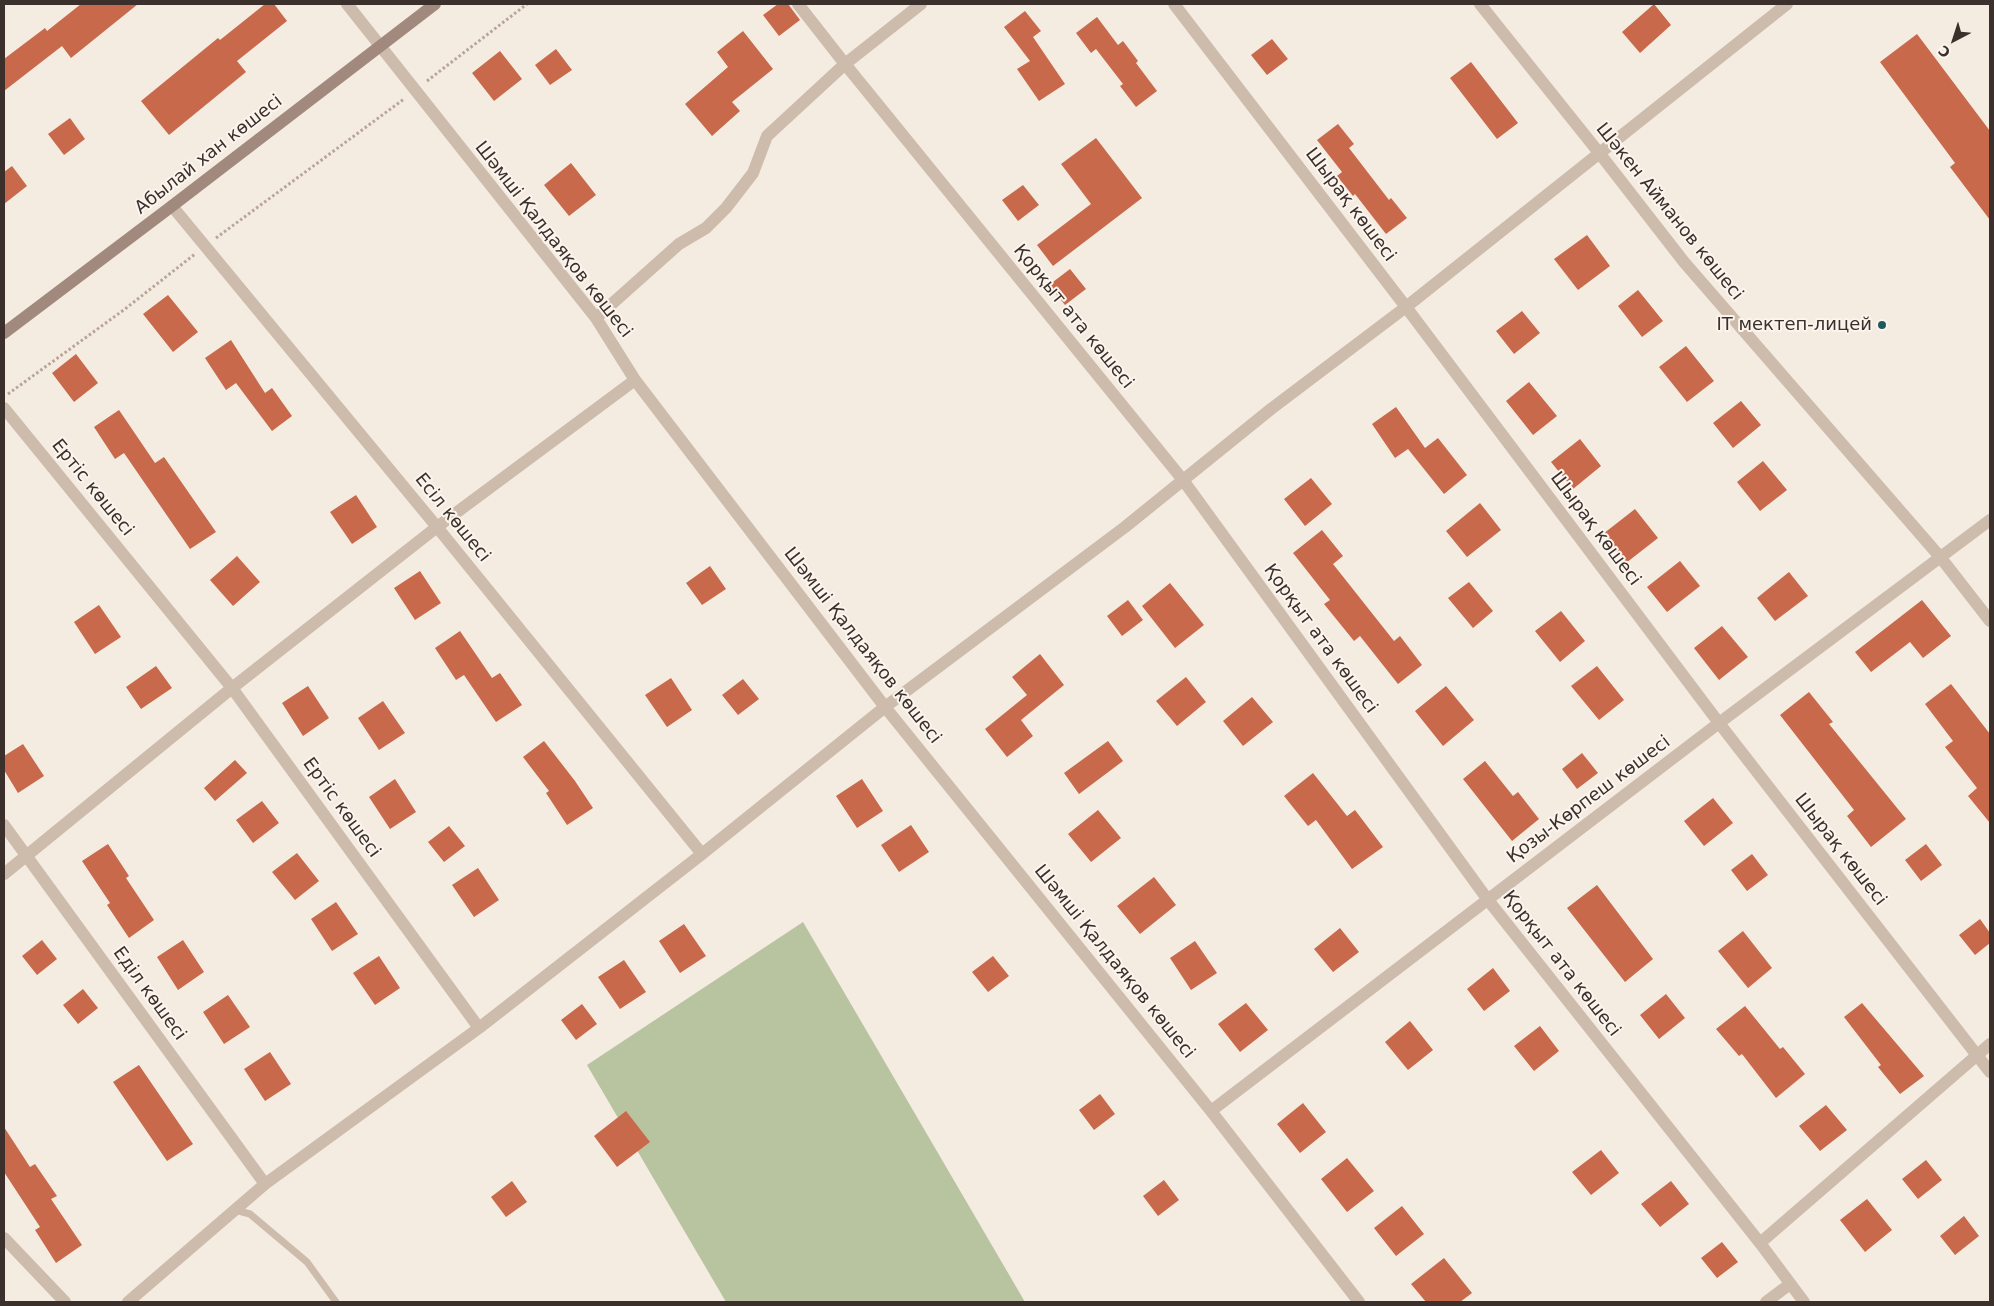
<!DOCTYPE html>
<meta charset="utf-8">
<style>
body{margin:0}
#map{position:relative;width:1994px;height:1306px;overflow:hidden;background:#f4ebe1;font-family:"DejaVu Sans",sans-serif}
canvas{display:block}
.frame{position:absolute;inset:0;border:5px solid #3b302b;pointer-events:none}
.north{position:absolute;left:1929px;top:15px;width:50px;height:50px;-webkit-text-stroke:4px #fbf5ee;paint-order:stroke;rotate:220deg;font-size:14px;font-weight:700;line-height:20px;text-align:center;color:#3b302b}
.north::after{content:'';display:block;margin:auto;width:18px;height:22px;background:#3b302b;clip-path:polygon(50% 0,100% 100%,50% 72%,0 100%)}
</style>
<div id="map">
<canvas width="1994" height="1306"></canvas>
<div class="frame"></div>
<div class="north">С</div>
</div>
<script>
const ctx = document.querySelector('canvas').getContext('2d');
ctx.lineJoin = 'round';
function fill(path, color) {
  ctx.fillStyle = color;
  ctx.fill(path, 'evenodd');
}
function toPath(rows) {
  const path = new Path2D();
  for (const r of rows) {
    path.moveTo(r[0], r[1]);
    for (let i = 2; i < r.length; i += 2) path.lineTo(r[i], r[i + 1]);
  }
  return path;
}
function trace(path, color, width, dash) {
  ctx.strokeStyle = color;
  ctx.lineWidth = width;
  ctx.lineCap = dash ? 'butt' : 'round';
  ctx.setLineDash(dash || []);
  ctx.stroke(path);
}
function write(font, color, halo, rows, align = 'center') {
  ctx.font = font + ' "DejaVu Sans",sans-serif';
  ctx.lineWidth = 4;
  ctx.setLineDash([]);
  ctx.textBaseline = 'middle';
  ctx.strokeStyle = halo;
  ctx.fillStyle = color;
  for (const [text, x, y, turn = 0] of rows) {
    ctx.save();
    ctx.translate(x, y);
    ctx.rotate((+turn || 0) * Math.PI / 180);
    ctx.textAlign = isNaN(turn) ? turn : align;
    if (halo) ctx.strokeText(text, 0, 0);
    ctx.fillText(text, 0, 0);
    ctx.restore();
  }
}
fill(toPath([
 [803,922,1025,1302,726,1302,587,1065]
]), '#b8c4a0');
fill(toPath([
 [81,4,138,4,71,58,62,46,4,91,4,59,45,28,47,31],
 [265,4,274,4,287,21,237,61,246,72,169,135,141,101,218,38,220,40],
 [778,4,788,4,800,20,779,36,763,15],
 [1654,4,1671,25,1640,53,1622,32],
 [1025,11,1041,31,1033,37,1065,84,1039,101,1017,69,1030,61,1004,27],
 [1097,17,1118,45,1123,41,1138,61,1136,63,1157,91,1136,107,1120,86,1123,84,1096,49,1091,53,1076,33],
 [743,31,773,69,732,102,740,111,712,136,685,104,728,67,717,52],
 [1917,34,1990,131,1990,220,1950,167,1955,163,1880,62],
 [1272,39,1288,59,1267,75,1251,55],
 [556,49,572,70,550,85,535,65],
 [500,51,522,79,494,101,472,73],
 [1471,62,1518,123,1497,139,1450,78],
 [70,118,85,139,64,155,48,134],
 [1338,124,1354,144,1349,148,1389,200,1391,198,1407,218,1386,234,1355,194,1353,196,1337,176,1342,172,1317,140],
 [1096,138,1142,198,1053,266,1037,245,1091,204,1061,164],
 [571,163,596,195,569,216,544,185],
 [12,166,27,186,4,204,4,172],
 [1023,185,1039,205,1018,221,1002,200],
 [1587,235,1610,266,1578,290,1554,259],
 [1070,269,1086,289,1065,305,1049,285],
 [1638,290,1663,321,1642,337,1618,306],
 [168,295,198,332,173,352,143,314],
 [1522,311,1540,333,1514,354,1496,331],
 [231,340,265,393,272,388,292,416,272,431,236,383,226,390,205,358],
 [1686,346,1714,381,1687,402,1659,367],
 [76,354,98,383,74,402,52,373],
 [1529,382,1557,416,1533,435,1506,401],
 [1741,401,1761,425,1733,448,1713,423],
 [1396,407,1425,448,1438,438,1467,475,1444,494,1408,449,1395,458,1372,424],
 [119,410,155,463,164,457,216,532,190,549,124,453,115,459,94,427],
 [1580,439,1601,466,1573,489,1551,462],
 [1763,461,1787,490,1760,511,1737,482],
 [1311,478,1332,504,1305,526,1284,499],
 [356,495,377,527,352,544,330,512],
 [1480,503,1501,530,1467,557,1446,531],
 [1635,509,1658,538,1626,563,1603,534],
 [1322,530,1343,556,1333,564,1394,641,1400,636,1422,665,1398,684,1360,636,1354,641,1324,604,1330,600,1293,553],
 [237,556,260,582,233,606,210,580],
 [1680,561,1700,586,1667,612,1647,587],
 [710,566,726,589,702,605,686,583],
 [420,571,441,603,415,620,394,588],
 [1789,572,1808,596,1775,621,1757,598],
 [1469,582,1493,611,1473,628,1448,598],
 [1170,583,1204,625,1175,648,1142,606],
 [1128,600,1143,620,1122,636,1107,616],
 [1922,600,1951,636,1923,658,1910,642,1871,672,1855,652],
 [99,605,121,637,95,654,74,622],
 [1561,611,1585,641,1560,662,1535,631],
 [1722,626,1748,657,1719,680,1694,648],
 [460,631,492,678,500,673,522,705,496,722,464,675,456,680,435,648],
 [1040,654,1064,685,1021,720,1033,736,1007,757,985,729,1027,695,1012,677],
 [156,666,172,688,141,709,126,687],
 [1597,666,1624,700,1599,720,1571,686],
 [1186,677,1206,702,1177,726,1156,701],
 [671,678,692,710,667,727,645,695],
 [743,679,759,699,738,715,722,695],
 [1951,684,1990,734,1990,823,1968,796,1977,788,1945,747,1953,741,1925,704],
 [308,686,329,718,303,736,282,703],
 [1446,686,1474,720,1443,746,1415,711],
 [1809,692,1833,722,1829,724,1906,819,1871,847,1847,816,1854,810,1780,715],
 [1252,697,1273,722,1243,746,1223,721],
 [383,701,405,733,379,750,358,718],
 [544,741,575,781,593,808,567,825,546,793,549,791,523,757],
 [1108,741,1123,761,1079,794,1064,773],
 [23,744,44,776,18,793,4,770,4,756],
 [1582,753,1598,773,1577,789,1562,769],
 [235,760,247,773,215,801,204,788],
 [1485,761,1513,796,1518,792,1539,819,1512,841,1463,779],
 [1313,773,1347,816,1355,810,1383,847,1352,869,1316,820,1308,826,1284,796],
 [395,779,416,812,390,829,369,797],
 [862,779,883,811,857,828,836,796],
 [1713,798,1733,823,1704,846,1684,821],
 [262,801,279,823,253,843,236,820],
 [1098,810,1121,838,1091,862,1068,834],
 [911,825,929,852,899,872,881,845],
 [449,826,465,846,444,862,428,842],
 [108,844,129,876,126,878,154,920,129,938,107,905,110,903,82,861],
 [1926,844,1942,865,1921,881,1905,860],
 [297,853,319,881,295,900,272,872],
 [1752,854,1768,875,1747,891,1731,870],
 [478,868,499,900,474,917,452,885],
 [1154,877,1176,905,1140,934,1117,906],
 [1597,885,1653,959,1625,982,1567,908],
 [336,902,358,934,332,951,311,919],
 [1980,919,1990,933,1990,943,1975,955,1959,935],
 [684,924,706,956,680,973,659,941],
 [1340,928,1359,952,1333,972,1314,949],
 [1743,931,1772,968,1748,988,1718,951],
 [42,940,57,959,37,975,22,956],
 [183,940,204,972,178,990,157,957],
 [1195,941,1217,973,1191,990,1170,958],
 [379,956,400,988,375,1005,353,973],
 [993,956,1009,976,988,992,972,972],
 [624,960,646,992,620,1009,598,977],
 [1493,968,1510,991,1484,1011,1467,989],
 [83,989,98,1008,78,1024,63,1005],
 [1666,994,1685,1018,1659,1039,1640,1015],
 [228,995,250,1027,224,1044,203,1012],
 [1246,1003,1268,1030,1240,1052,1218,1024],
 [1862,1003,1924,1076,1900,1094,1878,1067,1881,1065,1844,1017],
 [582,1004,597,1024,576,1040,561,1020],
 [1745,1006,1780,1049,1783,1047,1805,1074,1776,1098,1742,1054,1739,1056,1716,1029],
 [1410,1021,1433,1050,1408,1070,1385,1042],
 [1540,1026,1559,1051,1534,1071,1514,1046],
 [270,1052,291,1084,265,1101,244,1069],
 [139,1065,193,1144,167,1161,113,1082],
 [1100,1094,1115,1114,1094,1130,1079,1110],
 [1303,1103,1326,1132,1300,1153,1277,1124],
 [1826,1105,1847,1130,1820,1151,1799,1126],
 [626,1111,650,1142,617,1167,594,1136],
 [4,1127,30,1167,35,1164,57,1196,51,1199,82,1245,56,1263,35,1230,40,1227,4,1172],
 [1601,1150,1619,1173,1591,1195,1572,1172],
 [1347,1158,1374,1191,1347,1212,1321,1179],
 [1926,1160,1942,1180,1918,1199,1902,1179],
 [1164,1180,1179,1200,1158,1216,1143,1196],
 [512,1181,527,1202,506,1217,491,1197],
 [1671,1181,1689,1204,1660,1227,1641,1204],
 [1867,1199,1892,1230,1865,1252,1840,1220],
 [1402,1206,1424,1234,1396,1256,1374,1228],
 [1964,1216,1979,1236,1955,1255,1940,1236],
 [1722,1242,1738,1262,1717,1278,1701,1258],
 [1444,1258,1472,1293,1460,1302,1426,1302,1411,1284]
]), '#c8694b');
trace(toPath([
 [427,81,527,4],
 [216,238,404,99],
 [8,394,125,309,195,254]
]), '#b9a596', 3, [2.5, 2.5]);
trace(toPath([
 [235,1210,250,1214,307,1262,336,1302]
]), '#cdbbac', 7);
trace(toPath([
 [347,4,596,318,635,380,885,707,1211,1111,1359,1302],
 [798,4,845,64,1183,480,1488,900,1760,1243,1804,1302],
 [1174,4,1406,307,1719,723,1990,1072],
 [1480,4,1600,154,1684,262,1941,558,1990,621],
 [172,206,437,527,702,854],
 [596,318,679,244,706,228,726,208,753,173,767,136,845,64,921,4],
 [4,408,232,688,479,1028,265,1184,128,1302],
 [4,825,265,1184],
 [4,874,232,688,437,527,635,380],
 [479,1028,702,854,885,707,1125,527,1271,409,1406,307,1787,4],
 [1211,1111,1719,723,1990,520],
 [4,1238,65,1302],
 [1760,1243,1990,1044],
 [1766,1302,1790,1284]
]), '#cdbbac', 12);
trace(toPath([
 [4,333,172,206,435,4]
]), '#a18a7d', 12);
for (const [x, y, r, color] of [
 [1882,325,5,"#1f5a5e"]
]) {
  const dot = new Path2D();
  dot.arc(x, y, r, 0, 2 * Math.PI);
  ctx.fillStyle = color;
  ctx.fill(dot);
  trace(dot, '#fbf5ee', 2);
}
write('18px', '#3b302b', '#fbf5ee', [
 ["Абылай хан көшесі",209,155,-38],
 ["Шырақ көшесі",1350,205,53],
 ["Шәкен Айманов көшесі",1669,212,51],
 ["Шәмші Қалдаяқов көшесі",553,240,52],
 ["Қорқыт ата көшесі",1073,317,51],
 ["Ертіс көшесі",92,488,51],
 ["Есіл көшесі",452,518,51],
 ["Шырақ көшесі",1595,529,53],
 ["Қорқыт ата көшесі",1320,639,54],
 ["Шәмші Қалдаяқов көшесі",862,646,52],
 ["Қозы-Көрпеш көшесі",1589,800,-37],
 ["Ертіс көшесі",341,808,54],
 ["Шырақ көшесі",1840,850,52],
 ["Шәмші Қалдаяқов көшесі",1114,962,51],
 ["Қорқыт ата көшесі",1561,964,52],
 ["Еділ көшесі",149,994,54]
]);
write('18px', '#3b302b', '#fbf5ee', [
 ["IT мектеп-лицей",1872,325]
], 'right');
</script>
